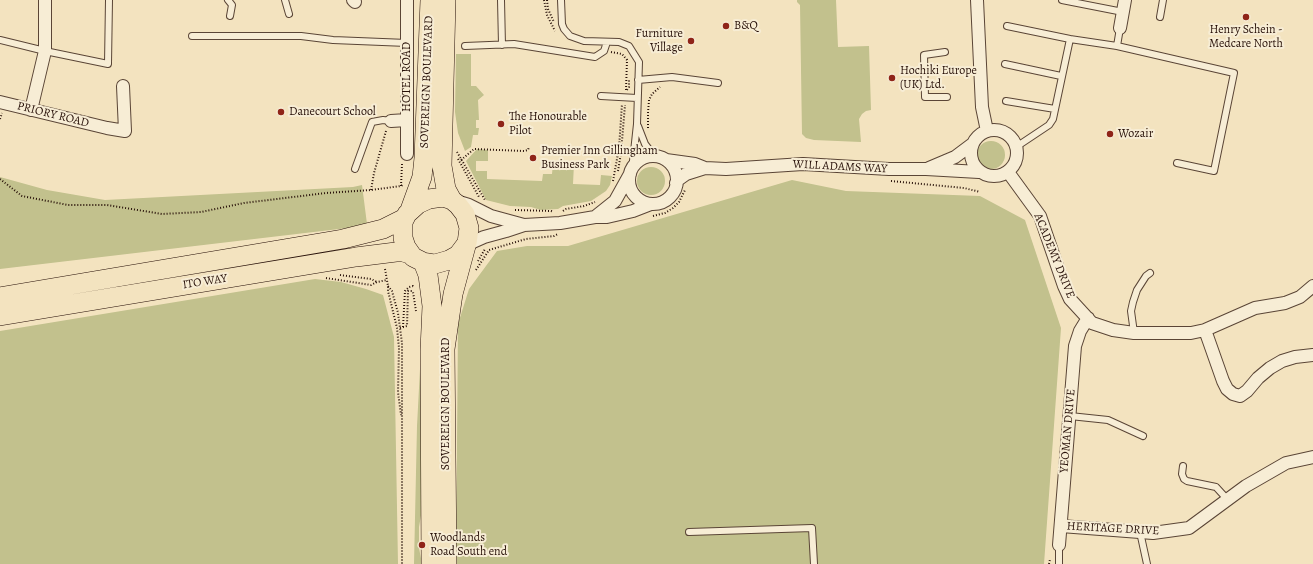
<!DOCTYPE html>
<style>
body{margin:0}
canvas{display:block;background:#f3e3bf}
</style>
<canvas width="1313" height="564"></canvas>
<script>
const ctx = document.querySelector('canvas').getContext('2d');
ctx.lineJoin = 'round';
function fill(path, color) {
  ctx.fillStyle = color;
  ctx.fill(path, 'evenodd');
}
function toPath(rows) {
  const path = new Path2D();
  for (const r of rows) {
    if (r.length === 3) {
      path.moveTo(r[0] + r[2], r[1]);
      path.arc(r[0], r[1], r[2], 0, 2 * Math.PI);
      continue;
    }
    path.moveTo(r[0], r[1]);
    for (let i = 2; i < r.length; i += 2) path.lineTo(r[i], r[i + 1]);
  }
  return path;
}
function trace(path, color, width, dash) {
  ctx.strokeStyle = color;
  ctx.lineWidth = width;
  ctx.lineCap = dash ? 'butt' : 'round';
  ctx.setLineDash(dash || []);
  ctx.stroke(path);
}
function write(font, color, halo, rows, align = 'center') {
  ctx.font = font + ' Alegreya,serif';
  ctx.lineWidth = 4;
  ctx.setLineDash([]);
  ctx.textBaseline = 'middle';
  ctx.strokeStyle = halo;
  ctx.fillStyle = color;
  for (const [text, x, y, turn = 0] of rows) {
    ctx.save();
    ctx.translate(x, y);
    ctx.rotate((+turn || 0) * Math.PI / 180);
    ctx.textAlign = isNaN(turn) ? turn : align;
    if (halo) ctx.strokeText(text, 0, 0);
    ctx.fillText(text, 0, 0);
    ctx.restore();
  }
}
fill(toPath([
 [797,0,836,0,838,47,869,46,871,110,866,111,862,114,859,119,861,142,814,140,806,138,802,134,800,5,797,2],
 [456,54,471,54,471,86,476,86,484,95,478,100,479,120,476,120,476,128,479,128,478,135,473,135,471,147,465,151,458,133,455,112],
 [991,155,14],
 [477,149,488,150,488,161,476,161,476,171,487,171,487,179,542,181,543,174,552,174,553,163,574,164,573,184,600,185,601,175,612,176,610,185,606,191,591,201,563,206,558,209,541,210,531,207,510,206,486,200,466,161],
 [651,181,14],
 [0,177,47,190,105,200,353,187,362,185,367,224,356,227,0,269],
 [792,180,846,191,980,196,1025,220,1061,328,1044,564,456,564,458,324,469,289,497,251,527,246,568,246],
 [315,279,341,282,366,289,383,295,394,337,398,564,0,564,0,331],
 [420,369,424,498,419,527,419,548,422,564,414,564,417,426]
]), '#c2c18d');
const lane = toPath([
 [228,0,232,5,230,16],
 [285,0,289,14],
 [501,0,502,45],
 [561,0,562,24,564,29,570,36,584,41,619,42,629,46,639,62,637,124,632,170],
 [1062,0,1123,12],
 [1160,17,1163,0],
 [1007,26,1070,39],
 [192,36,301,36,333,40,407,43],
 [0,40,45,51,108,64,109,0],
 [465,46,514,44,595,57,604,51,607,42],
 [1117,46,1120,28],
 [945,52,924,55,925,97,947,97],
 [1005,64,1061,76],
 [638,80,672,77,718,83],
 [601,96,637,98],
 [1006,101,1055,109],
 [638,126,645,144,655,157],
 [1016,147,1049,125,1053,119,1070,39,1117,46,1234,73,1214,171,1177,163],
 [355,169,372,122,383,120,391,121],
 [1134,333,1131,311,1133,302,1137,290,1146,276,1150,273],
 [1070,416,1108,420,1143,436],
 [1183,466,1182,474,1184,479,1187,481,1216,487,1227,499],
 [689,532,812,528,814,564],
 [1140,532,1147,564],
 [1059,564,1059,545]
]);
const street = toPath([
 [353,0,355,2],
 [977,0,982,107,987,131],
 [1120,28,1125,0],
 [0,102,107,128,125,131,123,86],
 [31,110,45,51,45,0],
 [391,121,407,120],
 [994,153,23],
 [407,154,407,0],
 [653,180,24],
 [666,160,695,164,705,168,726,169,803,164,889,169,926,169,979,172],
 [929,168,955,157,971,145],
 [1008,172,1040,216,1064,286,1070,299,1092,323,1113,330,1134,333,1191,333,1205,330,1255,308,1285,303,1300,297,1313,286],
 [676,183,679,179,686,174,705,168],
 [456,201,469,205,491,216,524,225],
 [595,217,615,201,630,174],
 [466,245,484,237,506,231,524,225,560,223,595,217,607,217,633,211,651,204],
 [1205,330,1223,381,1227,389,1233,394,1240,396,1247,391,1258,378,1270,368,1282,361,1295,357,1313,355],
 [1061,526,1153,533,1189,528,1246,486,1286,463,1313,457],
 [1059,545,1075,346,1080,331,1088,318]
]);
const primary = toPath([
 [446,0,442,166,446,189,452,200],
 [443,197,452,200,458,205,465,214,469,228,467,243,458,255,449,260,435,264,423,262,413,257,406,247,403,238,403,222,407,214,418,204,429,199,443,197],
 [410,210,422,177,424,158,430,0],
 [423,262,428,275,432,306,430,350,431,564],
 [0,297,343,239,383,229,405,218],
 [0,316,356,257,396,252,403,252,410,254],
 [447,564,445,349,453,294,466,246]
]);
trace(lane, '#5a4536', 8);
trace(street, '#5a4536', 14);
trace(primary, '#271008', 20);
trace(toPath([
 [544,0,547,15,555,31],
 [547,0,548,9,554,22],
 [611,52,622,54,627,60,626,90],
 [627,90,629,87,629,79],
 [0,119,2,113],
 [648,128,648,113,649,100,652,94,660,87],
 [457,152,485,200],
 [458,159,479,197],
 [461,160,474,149,524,151,528,150,529,147],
 [618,171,621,153,625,105],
 [0,179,22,196,68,205,107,205,162,214,201,212,244,203,326,193,371,190,401,186,404,184],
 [613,181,619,148,622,104],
 [891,181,964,188,980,192],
 [401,186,402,164],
 [371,190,374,173,386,131],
 [515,210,551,211,553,212],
 [563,211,566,209,584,206,595,202],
 [653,216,665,213,673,208,679,202,685,190],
 [478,261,485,249],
 [385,269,388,286,388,291,397,328,399,348,398,392,401,415],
 [476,270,489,250,526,239,554,236,558,234],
 [340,275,371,279,377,282],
 [326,278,371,285,377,282,387,280],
 [388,286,392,291,398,313,402,343,402,564],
 [403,327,405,291,409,287,413,286,414,287],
 [400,328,407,326,408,291,412,291,413,292,416,311],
 [1049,564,1050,559]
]), '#271008', 2, [1, 2]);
trace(lane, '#f7edd5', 6);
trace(street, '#f7edd5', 12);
trace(primary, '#f3e3bf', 19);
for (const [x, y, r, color] of [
 [1246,17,4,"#8f2418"],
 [726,26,4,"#8f2418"],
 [691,41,4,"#8f2418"],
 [892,78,4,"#8f2418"],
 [281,112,4,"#8f2418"],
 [501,124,4,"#8f2418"],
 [1110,134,4,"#8f2418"],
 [533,158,4,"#8f2418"],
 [422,545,4,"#8f2418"]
]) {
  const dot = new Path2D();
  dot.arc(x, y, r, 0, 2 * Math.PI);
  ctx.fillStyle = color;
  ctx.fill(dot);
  trace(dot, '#f7edd5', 1.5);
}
write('12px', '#271008', '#f7edd5', [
 ["B&Q",734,26],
 ["Henry Schein -",1246,30,"center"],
 ["Medcare North",1246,44,"center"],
 ["Furniture",683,34,"right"],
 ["Village",683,48,"right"],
 ["Hochiki Europe",900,71],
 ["(UK) Ltd.",900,85],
 ["Danecourt School",289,112],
 ["The Honourable",509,117],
 ["Pilot",509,131],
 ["Wozair",1118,134],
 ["Premier Inn Gillingham",541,151],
 ["Business Park",541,165],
 ["Woodlands",430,538],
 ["Road South end",430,552]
], 'left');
write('12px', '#271008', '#f7edd5', [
 ["HOTEL ROAD",407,77,-90],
 ["SOVEREIGN BOULEVARD",427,82,-88],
 ["PRIORY ROAD",53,115,14],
 ["WILL ADAMS WAY",840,167,3],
 ["ACADEMY DRIVE",1054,256,68],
 ["ITO WAY",205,282,-9],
 ["SOVEREIGN BOULEVARD",446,404,-90],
 ["YEOMAN DRIVE",1068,431,-85],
 ["HERITAGE DRIVE",1113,529,3]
]);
</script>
